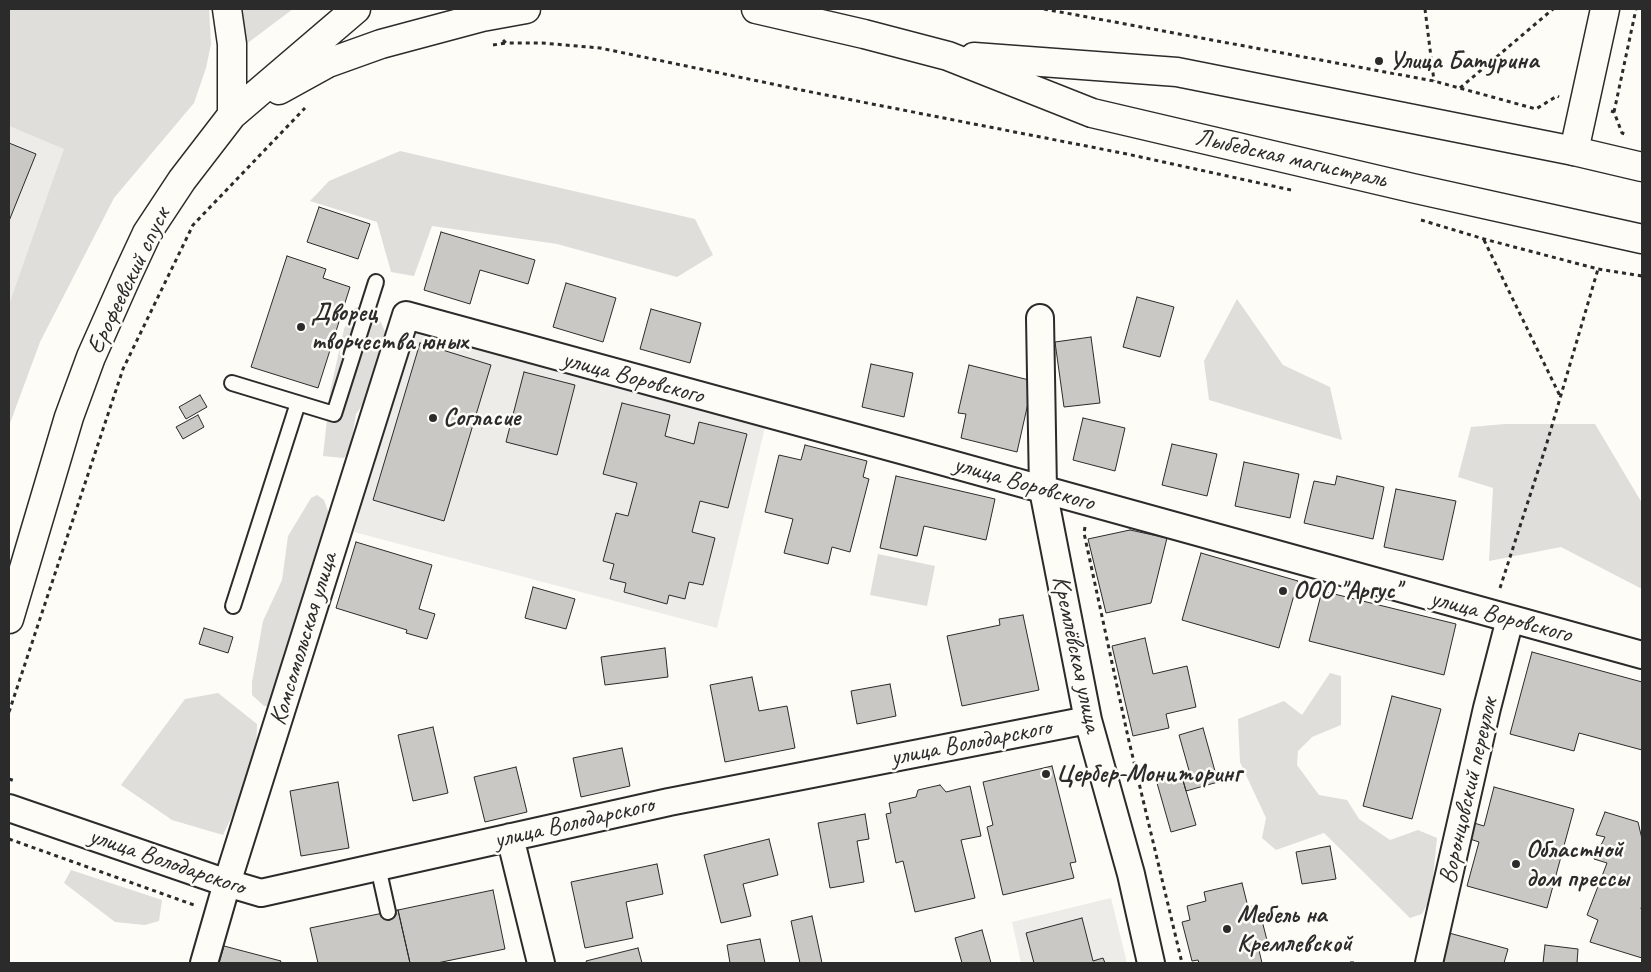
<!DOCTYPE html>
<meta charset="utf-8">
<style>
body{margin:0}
#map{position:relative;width:1651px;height:972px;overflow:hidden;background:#fdfcf7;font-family:Caveat,sans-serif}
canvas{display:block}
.frame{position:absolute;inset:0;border:10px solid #2b2b2b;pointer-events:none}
</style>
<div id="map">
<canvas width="1651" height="972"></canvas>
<div class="frame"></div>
</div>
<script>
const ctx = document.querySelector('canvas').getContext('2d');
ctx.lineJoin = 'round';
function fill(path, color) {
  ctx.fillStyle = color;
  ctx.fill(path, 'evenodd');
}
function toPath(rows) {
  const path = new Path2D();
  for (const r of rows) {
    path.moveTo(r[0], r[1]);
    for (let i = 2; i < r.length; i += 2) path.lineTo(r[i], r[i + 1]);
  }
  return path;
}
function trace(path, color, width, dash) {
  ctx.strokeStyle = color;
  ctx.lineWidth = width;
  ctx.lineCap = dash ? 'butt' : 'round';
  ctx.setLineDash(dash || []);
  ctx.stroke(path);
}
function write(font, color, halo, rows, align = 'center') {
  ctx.font = font + ' Caveat,sans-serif';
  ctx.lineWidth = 5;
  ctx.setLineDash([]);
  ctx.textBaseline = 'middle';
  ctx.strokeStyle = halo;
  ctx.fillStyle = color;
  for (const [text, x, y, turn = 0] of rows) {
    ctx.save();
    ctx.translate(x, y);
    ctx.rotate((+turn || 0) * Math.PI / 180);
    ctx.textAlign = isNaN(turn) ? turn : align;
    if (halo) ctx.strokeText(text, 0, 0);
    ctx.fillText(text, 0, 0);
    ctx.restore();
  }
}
fill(toPath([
 [9,126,65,149,9,304],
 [412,327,766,423,717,628,354,532],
 [1111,898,1127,963,1021,963,1012,922]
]), '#edece8');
fill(toPath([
 [9,9,209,9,211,44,206,68,194,103,114,198,40,342,9,426,9,304,64,149,9,126],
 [243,9,293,9,245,45],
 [400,151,695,219,713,255,677,277,557,244,432,226,414,276,391,272,377,222,310,201,329,181],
 [1237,299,1283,365,1330,387,1342,440,1209,400,1204,361],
 [372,303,388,338,373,389,356,414,350,451,344,458,323,456,330,392,344,329,355,308],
 [1505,424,1595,424,1642,503,1642,589,1561,547,1489,561,1493,488,1458,477,1471,427],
 [317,495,324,500,333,525,314,563,281,697,272,706,264,706,252,695,252,682,263,621,282,580,288,536,311,498],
 [878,554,935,566,927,606,870,595],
 [1330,673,1341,676,1341,725,1312,737,1298,751,1297,765,1319,795,1347,800,1359,819,1390,840,1418,830,1437,838,1431,897,1422,914,1410,918,1324,833,1276,850,1262,838,1266,818,1240,762,1238,719,1284,701,1302,715],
 [218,693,257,724,256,765,223,835,172,820,121,785,185,699],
 [71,870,162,900,159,921,145,925,115,922,64,883]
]), '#dfdeda');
const building = toPath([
 [9,143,36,154,9,221,9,143],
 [319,207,370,224,358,259,307,242,319,207],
 [441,232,535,260,528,284,480,270,470,304,424,290,441,232],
 [287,256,326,269,323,278,350,287,318,388,251,367,287,256],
 [566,283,616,298,603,342,553,327,566,283],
 [1137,297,1174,307,1160,357,1123,347,1137,297],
 [651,309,701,323,690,363,640,349,651,309],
 [1091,337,1100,403,1064,407,1055,342,1091,337],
 [420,343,491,365,444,521,373,500,420,343],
 [871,364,913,373,904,417,862,407,871,364],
 [969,365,1033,381,1017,452,961,438,966,414,958,413,969,365],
 [524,372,575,385,557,455,506,442,524,372],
 [200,395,207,407,186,419,179,407,200,395],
 [622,403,670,415,665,436,694,444,699,422,747,434,728,508,700,501,692,532,715,538,703,585,689,582,685,599,669,595,667,604,624,592,626,583,610,579,614,564,603,561,616,513,628,516,637,483,603,474,622,403],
 [198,415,204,427,183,439,176,427,198,415],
 [1083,418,1125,428,1115,471,1073,460,1083,418],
 [1172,444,1217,454,1207,496,1162,485,1172,444],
 [805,445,867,461,863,477,869,479,850,552,832,547,828,564,784,553,793,519,765,512,779,455,801,460,805,445],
 [1244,462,1299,474,1290,518,1235,506,1244,462],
 [896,476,995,499,986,540,924,526,917,556,880,548,896,476],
 [1337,476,1384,487,1373,539,1304,523,1314,481,1335,485,1337,476],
 [1396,489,1456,501,1443,560,1384,547,1396,489],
 [1130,530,1167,538,1151,603,1106,613,1088,539,1130,530],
 [356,542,432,565,419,609,435,614,427,639,406,633,407,630,336,608,356,542],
 [1201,553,1298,581,1279,648,1182,620,1201,553],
 [533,587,575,599,566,629,525,618,533,587],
 [1322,591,1456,624,1444,675,1309,641,1322,591],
 [1023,615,1039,690,962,706,947,636,1000,625,999,619,1023,615],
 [204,628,233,637,228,653,199,644,204,628],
 [1145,638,1153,674,1187,666,1196,707,1166,714,1169,728,1133,736,1112,646,1145,638],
 [665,648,668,677,605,685,601,657,665,648],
 [1532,652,1642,682,1642,750,1579,733,1574,751,1510,734,1532,652],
 [752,677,759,711,787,706,795,748,725,762,710,685,752,677],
 [890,684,896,716,857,724,851,691,890,684],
 [1392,696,1441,709,1412,819,1363,806,1392,696],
 [433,727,448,793,413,801,398,735,433,727],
 [1203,728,1218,782,1186,791,1182,777,1190,774,1179,735,1203,728],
 [622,748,630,786,581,797,573,758,622,748],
 [1052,766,1076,862,1070,863,1074,878,1003,895,987,827,993,825,983,782,1052,766],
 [516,767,527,812,485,822,474,777,516,767],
 [1182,777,1196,825,1171,832,1157,783,1182,777],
 [338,782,349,848,301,856,290,791,338,782],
 [940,785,946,792,970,786,981,836,961,840,975,898,915,912,903,861,896,863,886,814,891,813,889,803,916,797,918,790,940,785],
 [1494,787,1574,809,1547,908,1467,886,1479,842,1470,839,1474,823,1484,826,1494,787],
 [1605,812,1638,822,1642,839,1642,905,1641,909,1642,910,1642,958,1590,942,1598,920,1587,915,1607,863,1594,859,1605,837,1596,835,1605,812],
 [865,814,869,839,857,841,864,882,830,888,818,823,865,814],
 [769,839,778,875,743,884,751,916,721,923,704,855,769,839],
 [1330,846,1336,879,1302,884,1296,852,1330,846],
 [657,864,663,894,626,902,633,938,585,948,571,882,657,864],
 [1242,883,1248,907,1258,905,1268,944,1258,946,1262,963,1199,963,1198,960,1192,961,1182,922,1190,920,1187,906,1206,901,1204,892,1242,883],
 [493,890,505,949,437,963,410,963,398,910,493,890],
 [398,910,410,963,318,963,310,928,398,910],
 [812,916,822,963,800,963,791,921,812,916],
 [1082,918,1093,961,1103,958,1105,963,1034,963,1026,933,1082,918],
 [982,930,991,963,962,963,955,938,982,930],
 [1449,933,1508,949,1504,963,1442,963,1449,933],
 [760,939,765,963,730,963,727,945,760,939],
 [1545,945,1578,949,1577,963,1543,963,1545,945],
 [224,946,281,961,280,963,219,963,224,946],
 [638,948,642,963,587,963,586,961,638,948]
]);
fill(building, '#c9c8c4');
trace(building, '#2b2b2b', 1);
const lane = toPath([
 [232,383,334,414,376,282],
 [233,606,298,403],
 [378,867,388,912]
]);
const street = toPath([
 [1040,318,1043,490,1088,720,1131,874,1151,963],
 [9,808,227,883,261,893,669,802,1088,720],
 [510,837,541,963],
 [204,963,227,883,406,315,908,452,1642,655],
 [1429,963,1487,708,1510,619]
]);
const secondary = toPath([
 [1574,151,1605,9]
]);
const primary = toPath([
 [227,9,232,44,232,115],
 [756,9,864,34,948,56,1092,113,1412,188,1642,239],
 [974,57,1177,72,1574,151,1642,167],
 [279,90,328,63,381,44,482,17,526,9],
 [9,619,69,417,91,357,127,276,147,233,182,180,232,115,356,9]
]);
trace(lane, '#2b2b2b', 18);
trace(street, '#2b2b2b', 30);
trace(secondary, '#2b2b2b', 31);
trace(primary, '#2b2b2b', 31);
trace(toPath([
 [1044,9,1434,81,1536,109,1557,96,1559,97],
 [1425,9,1434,81],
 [503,40,506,43,542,43,600,48,806,91,1127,154,1291,190],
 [493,45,506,43],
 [1460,88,1553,9],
 [1611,111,1614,112,1622,133,1625,134],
 [1614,112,1636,9],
 [1421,220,1484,239,1598,269,1642,276],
 [1484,240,1560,396],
 [1085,527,1084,533,1128,737,1182,963],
 [1500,588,1546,446,1598,269],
 [9,712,123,369,193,225,305,108],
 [9,779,15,781],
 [9,839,194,905],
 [1350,963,1356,963]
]), '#2b2b2b', 3, [4, 4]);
trace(lane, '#fdfcf7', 14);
trace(street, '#fdfcf7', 26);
trace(secondary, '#fdfcf7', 28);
trace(primary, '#fdfcf7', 28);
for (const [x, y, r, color] of [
 [1379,61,5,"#2b2b2b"],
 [301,327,5,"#2b2b2b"],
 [433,418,5,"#2b2b2b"],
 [1283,591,5,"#2b2b2b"],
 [1046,774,5,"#2b2b2b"],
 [1516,864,5,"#2b2b2b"],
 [1227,929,5,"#2b2b2b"]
]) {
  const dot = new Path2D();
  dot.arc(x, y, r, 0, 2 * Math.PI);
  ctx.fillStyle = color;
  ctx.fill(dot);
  trace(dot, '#fdfcf7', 2);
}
write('bold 25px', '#2b2b2b', '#fdfcf7', [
 ["Улица Батурина",1389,61],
 ["Дворец",311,313],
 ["творчества юных",311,342],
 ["Согласие",443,418],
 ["ООО \"Аргус\"",1293,591],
 ["Цербер-Мониторинг",1056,774],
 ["Областной",1526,850],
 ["дом прессы",1526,879],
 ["Мебель на",1237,915],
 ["Кремлевской",1237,944]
], 'left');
write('25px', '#2b2b2b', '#fdfcf7', [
 ["Лыбедская магистраль",1291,159,13],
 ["Ерофеевский спуск",129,281,-64],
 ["улица Воровского",633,378,15],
 ["улица Воровского",1024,484,16],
 ["улица Воровского",1501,617,15],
 ["Комсомольская улица",304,639,-73],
 ["Кремлёвская улица",1076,654,78],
 ["улица Володарского",971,743,-11],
 ["Воронцовский переулок",1469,791,-77],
 ["улица Володарского",574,823,-13],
 ["улица Володарского",167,862,19]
]);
</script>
